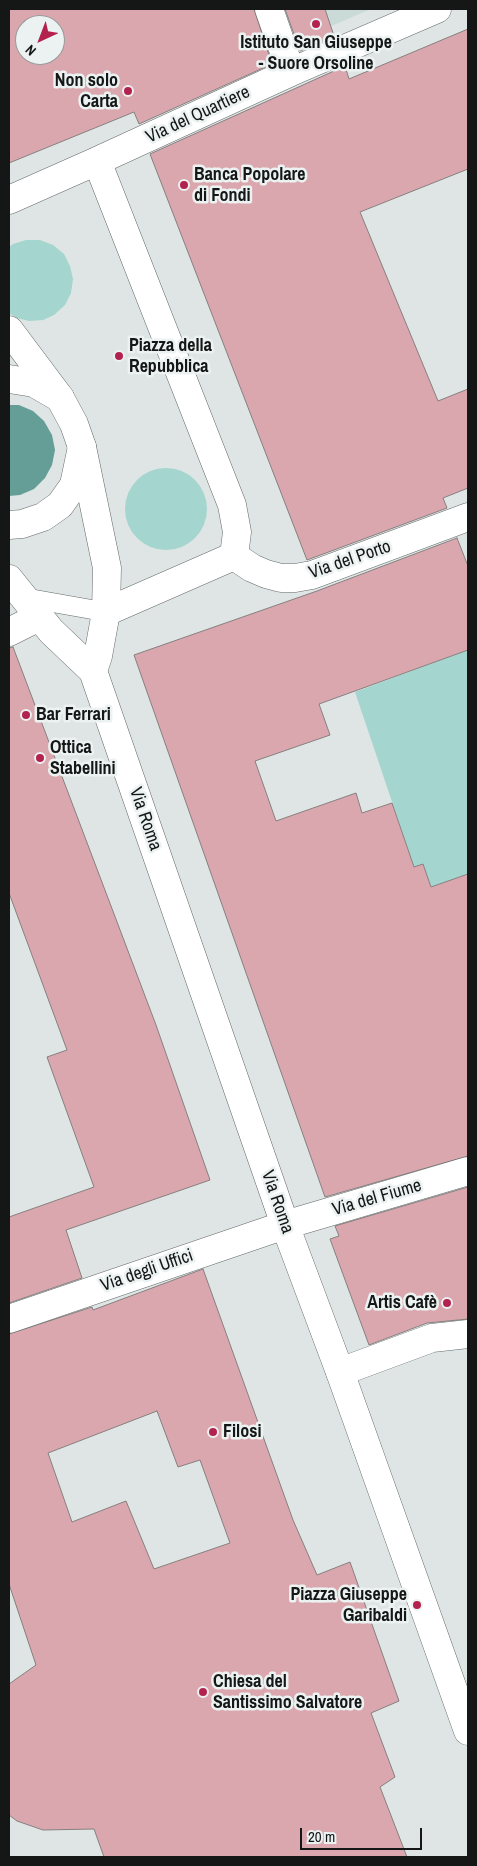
<!DOCTYPE html>
<meta charset="utf-8">
<style>
body{margin:0}
#map{position:relative;width:477px;height:1866px;overflow:hidden;background:#dee5e4;font-family:"Archivo Narrow",sans-serif}
canvas{display:block}
.frame{position:absolute;inset:0;border:10px solid #141716;pointer-events:none}
.north{position:absolute;left:15px;top:15px;width:50px;height:50px;box-sizing:border-box;background:#ebf2f1;border:1px solid #959a99;border-radius:50%;rotate:223deg;font-size:14px;font-weight:700;line-height:20px;text-align:center;color:#141716}
.north::after{content:'';display:block;margin:auto;width:18px;height:22px;background:#b3224f;clip-path:polygon(50% 0,100% 100%,50% 72%,0 100%)}
.scale{position:absolute;left:300px;top:1828px;width:122px;height:22px;box-sizing:border-box;border:2px solid #141716;border-top:0;padding-left:6px;font-size:15px;line-height:18px;white-space:nowrap;color:#141716;-webkit-text-stroke:4px #ebf2f1;paint-order:stroke}
</style>
<div id="map">
<canvas width="477" height="1866"></canvas>
<div class="frame"></div>
<div class="north">N</div>
<div class="scale">20 m</div>
</div>
<script>
const ctx = document.querySelector('canvas').getContext('2d');
ctx.lineJoin = 'round';
function fill(path, color) {
  ctx.fillStyle = color;
  ctx.fill(path, 'evenodd');
}
function toPath(rows) {
  const path = new Path2D();
  for (const r of rows) {
    if (r.length === 3) {
      path.moveTo(r[0] + r[2], r[1]);
      path.arc(r[0], r[1], r[2], 0, 2 * Math.PI);
      continue;
    }
    path.moveTo(r[0], r[1]);
    for (let i = 2; i < r.length; i += 2) path.lineTo(r[i], r[i + 1]);
  }
  return path;
}
function trace(path, color, width, dash) {
  ctx.strokeStyle = color;
  ctx.lineWidth = width;
  ctx.lineCap = dash ? 'butt' : 'round';
  ctx.setLineDash(dash || []);
  ctx.stroke(path);
}
function write(font, color, halo, rows, align = 'center') {
  ctx.font = font + ' "Archivo Narrow",sans-serif';
  ctx.lineWidth = 5;
  ctx.setLineDash([]);
  ctx.textBaseline = 'middle';
  ctx.strokeStyle = halo;
  ctx.fillStyle = color;
  for (const [text, x, y, turn = 0] of rows) {
    ctx.save();
    ctx.translate(x, y);
    ctx.rotate((+turn || 0) * Math.PI / 180);
    ctx.textAlign = isNaN(turn) ? turn : align;
    if (halo) ctx.strokeText(text, 0, 0);
    ctx.fillText(text, 0, 0);
    ctx.restore();
  }
}
fill(toPath([
 [290,9,371,9,301,39]
]), '#cadad7');
fill(toPath([
 [26,240,40,240,53,245,64,254,70,266,73,279,71,293,65,305,54,315,43,320,29,321,17,318,9,313,9,247,13,244],
 [166,509,41],
 [468,650,468,874,431,887,423,864,414,867,355,692]
]), '#a4d6cf');
fill(toPath([
 [9,405,19,405,33,411,44,421,52,435,55,450,52,465,45,478,34,489,20,495,9,496]
]), '#659e97');
const building = toPath([
 [9,9,254,9,272,64,139,124,134,112,9,163,9,9],
 [25,25,55,25,55,55,25,55,25,25],
 [285,9,325,9,334,36,300,51,285,9],
 [468,29,468,169,360,212,438,401,468,389,468,488,443,498,447,508,307,560,150,154,345,66,349,79,468,29],
 [457,538,468,566,468,650,319,704,330,735,255,761,276,821,356,793,362,813,392,803,414,867,423,864,431,887,468,874,468,1156,325,1197,134,655,317,591,457,538],
 [13,647,156,1025,210,1180,66,1230,82,1278,9,1303,9,1217,94,1187,47,1057,67,1050,9,893,9,648,13,647],
 [468,1187,468,1319,427,1323,369,1345,330,1239,339,1236,335,1226,468,1187],
 [203,1269,293,1520,317,1575,350,1562,399,1701,371,1713,395,1777,380,1787,407,1857,104,1857,94,1829,43,1830,17,1821,9,1815,9,1684,36,1665,9,1584,9,1334,92,1307,93,1310,203,1269],
 [157,1411,178,1467,200,1460,230,1543,154,1569,126,1501,72,1522,48,1453,157,1411]
]);
fill(building, '#dba7ae');
trace(building, '#857f7f', 1);
const lane = toPath([
 [21,597,106,612]
]);
const street = toPath([
 [269,9,291,72],
 [97,161,291,72,437,9],
 [9,200,97,161,232,505,237,532,234,556],
 [9,379,34,383,60,398],
 [9,525,22,524,43,517,60,505,74,485,82,447],
 [234,556,252,568,266,574,281,578,295,578,312,575,468,517],
 [106,612,234,556],
 [9,632,39,617],
 [9,1319,285,1225,468,1171],
 [340,1372,432,1338,468,1334]
]);
const secondary = toPath([
 [9,330,60,398,74,424,82,447,107,568,106,612,98,656,93,671],
 [9,579,51,631,93,671,285,1225,340,1372,468,1731]
]);
trace(lane, '#646a6a', 20);
trace(street, '#646a6a', 29);
trace(secondary, '#646a6a', 29);
trace(lane, '#fff', 19);
trace(street, '#fff', 28);
trace(secondary, '#fff', 28);
for (const [x, y, r, color] of [
 [316,24,5,"#b3224f"],
 [128,91,5,"#b3224f"],
 [184,185,5,"#b3224f"],
 [119,356,5,"#b3224f"],
 [26,715,5,"#b3224f"],
 [40,758,5,"#b3224f"],
 [447,1303,5,"#b3224f"],
 [213,1432,5,"#b3224f"],
 [417,1605,5,"#b3224f"],
 [203,1692,5,"#b3224f"]
]) {
  const dot = new Path2D();
  dot.arc(x, y, r, 0, 2 * Math.PI);
  ctx.fillStyle = color;
  ctx.fill(dot);
  trace(dot, '#ebf2f1', 2);
}
write('bold 18px', '#141716', '#ebf2f1', [
 ["Istituto San Giuseppe",316,43,"center"],
 ["- Suore Orsoline",316,64,"center"],
 ["Non solo",118,81,"right"],
 ["Carta",118,102,"right"],
 ["Banca Popolare",194,175],
 ["di Fondi",194,196],
 ["Piazza della",129,346],
 ["Repubblica",129,367],
 ["Bar Ferrari",36,715],
 ["Ottica",50,748],
 ["Stabellini",50,769],
 ["Artis Cafè",437,1303,"right"],
 ["Filosi",223,1432],
 ["Piazza Giuseppe",407,1595,"right"],
 ["Garibaldi",407,1616,"right"],
 ["Chiesa del",213,1682],
 ["Santissimo Salvatore",213,1703]
], 'left');
write('18px', '#141716', '#ebf2f1', [
 ["Via del Quartiere",198,115,-25],
 ["Via del Porto",350,560,-19],
 ["Via Roma",145,819,71],
 ["Via del Fiume",377,1198,-16],
 ["Via Roma",277,1202,71],
 ["Via degli Uffici",147,1271,-19]
]);
</script>
